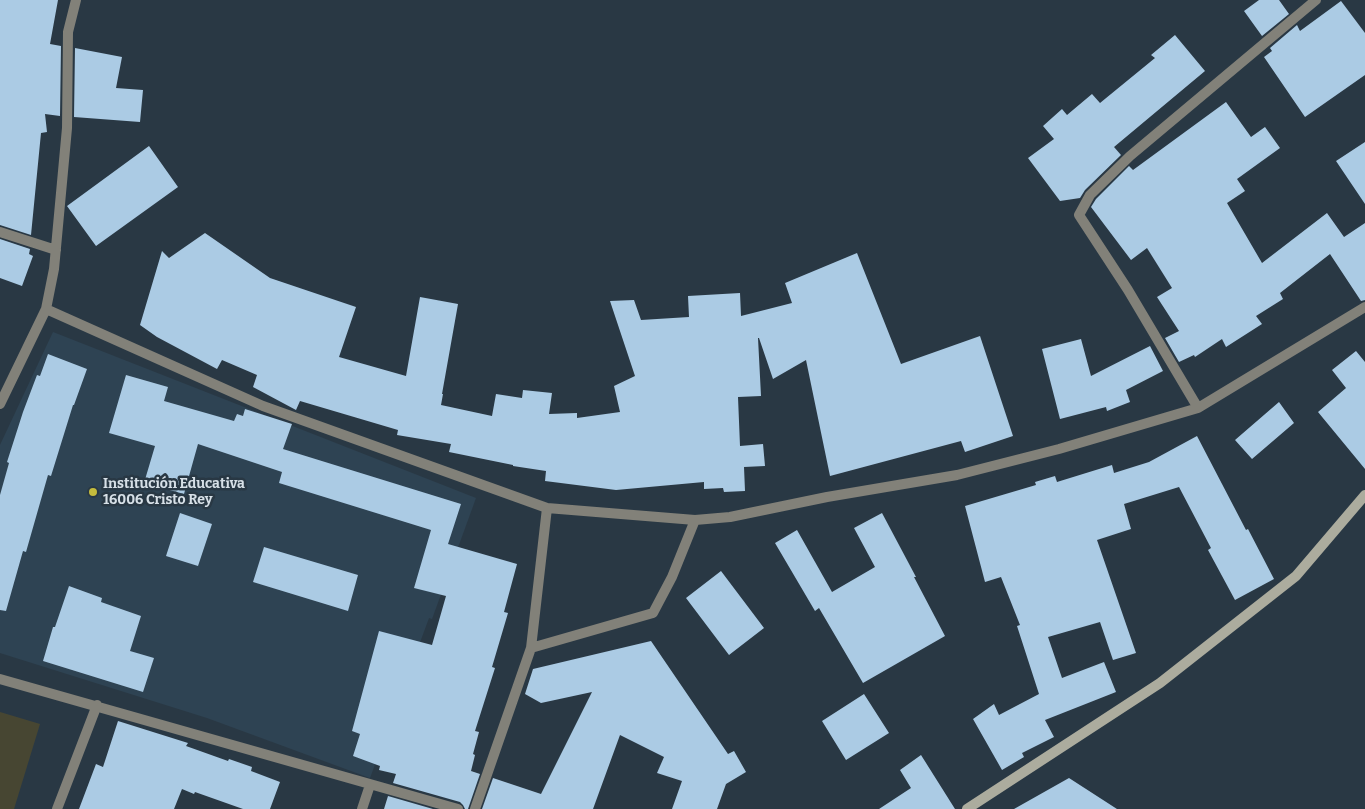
<!DOCTYPE html>
<html>
<head>
<meta charset="utf-8">
<style>
	body { margin:0 }
	canvas { display:block; background:#293844 }
</style>
</head>
<body>
<canvas width="1365" height="809"></canvas>
<script>
const ctx = document.querySelector('canvas').getContext('2d');
ctx.lineJoin = 'round';
function fillPath(path, color) {
  ctx.fillStyle = color;
  ctx.fill(path, 'evenodd');
}
function strokePath(path, color, width, dash) {
  ctx.strokeStyle = color;
  ctx.lineWidth = width;
  ctx.lineCap = dash ? 'butt' : 'round';
  ctx.setLineDash(dash || []);
  ctx.stroke(path);
}
function write(font, color, halo, rows, align = 'center') {
  ctx.font = font + ' Bitter,serif';
  ctx.lineWidth = 5;
  ctx.setLineDash([]);
  ctx.textBaseline = 'middle';
  ctx.strokeStyle = halo;
  ctx.fillStyle = color;
  for (const [text, x, y, turn = 0] of rows) {
    ctx.save();
    ctx.translate(x, y);
    ctx.rotate((+turn || 0) * Math.PI / 180);
    ctx.textAlign = isNaN(turn) ? turn : align;
    if (halo) ctx.strokeText(text, 0, 0);
    ctx.fillText(text, 0, 0);
    ctx.restore();
  }
}
const built = new Path2D(`
	M 53,332 L 476,498 L 432,619 L 429,618 L 370,778 L 207,718 L 0,653 L 0,445 Z`);
const green = new Path2D(`
	M 0,712 L 40,724 L 14,809 L 0,809 Z`);
const building = new Path2D(`
	M 0,0 L 58,0 L 50,44 L 61,46 L 60,116 L 45,114 L 47,132 L 41,133 L 31,235 L 0,225 Z
	M 1259,0 L 1279,0 L 1289,14 L 1262,36 L 1244,11 Z
	M 1341,1 L 1365,33 L 1365,75 L 1305,117 L 1264,57 L 1272,51 L 1270,48 L 1297,25 L 1300,31 Z
	M 1175,35 L 1205,71 L 1114,147 L 1121,155 L 1085,190 L 1080,198 L 1060,201 L 1028,158 L 1054,139 L 1043,126 L 1062,109 L 1067,115 L 1092,94 L 1100,103 L 1155,58 L 1151,55 Z
	M 75,48 L 122,57 L 116,88 L 143,90 L 140,122 L 74,117 Z
	M 1226,102 L 1251,137 L 1265,127 L 1280,148 L 1237,179 L 1245,191 L 1227,203 L 1262,263 L 1327,213 L 1344,237 L 1365,223 L 1365,300 L 1361,301 L 1330,254 L 1280,293 L 1283,299 L 1256,316 L 1262,324 L 1226,347 L 1222,339 L 1195,357 L 1194,355 L 1179,362 L 1165,338 L 1179,331 L 1157,297 L 1172,288 L 1147,248 L 1131,260 L 1091,207 L 1096,199 L 1129,166 L 1133,170 Z
	M 1365,142 L 1365,204 L 1336,161 Z
	M 149,146 L 178,187 L 96,246 L 67,206 Z
	M 205,233 L 270,278 L 356,307 L 339,357 L 406,376 L 420,297 L 458,304 L 442,394 L 443,394 L 441,405 L 492,416 L 496,394 L 522,398 L 523,390 L 552,393 L 549,414 L 577,413 L 577,418 L 620,412 L 614,386 L 635,376 L 610,301 L 634,300 L 641,320 L 689,317 L 688,296 L 740,293 L 741,316 L 792,303 L 785,283 L 857,253 L 901,364 L 980,336 L 1013,436 L 965,452 L 961,441 L 830,476 L 806,360 L 773,379 L 759,338 L 758,338 L 761,396 L 738,397 L 740,446 L 763,444 L 765,466 L 744,467 L 745,491 L 724,492 L 723,488 L 704,489 L 704,482 L 616,490 L 545,481 L 546,471 L 513,466 L 513,465 L 449,452 L 451,444 L 397,435 L 398,430 L 300,401 L 296,410 L 253,387 L 257,375 L 222,360 L 217,369 L 157,337 L 140,325 L 162,251 L 169,258 Z
	M 0,239 L 30,249 L 29,254 L 33,256 L 22,286 L 0,278 Z
	M 1081,339 L 1091,376 L 1150,346 L 1163,371 L 1126,390 L 1130,402 L 1107,411 L 1106,407 L 1060,419 L 1042,349 Z
	M 1356,351 L 1365,362 L 1365,469 L 1318,412 L 1346,388 L 1332,370 Z
	M 48,354 L 87,369 L 74,405 L 73,405 L 51,476 L 48,475 L 26,552 L 23,551 L 6,611 L 0,610 L 0,495 L 9,463 L 7,462 L 23,412 L 37,375 L 40,376 Z
	M 126,375 L 168,387 L 164,401 L 234,421 L 237,414 L 243,416 L 245,409 L 292,424 L 283,449 L 461,504 L 448,544 L 517,564 L 504,612 L 508,613 L 492,667 L 495,668 L 475,731 L 479,732 L 473,754 L 475,755 L 471,771 L 480,774 L 468,809 L 465,809 L 463,805 L 460,802 L 393,783 L 396,774 L 379,770 L 380,766 L 353,756 L 360,734 L 352,731 L 379,631 L 432,645 L 446,596 L 414,588 L 431,530 L 279,483 L 282,472 L 198,444 L 184,494 L 144,483 L 155,446 L 109,433 Z
	M 1279,402 L 1294,423 L 1252,459 L 1235,440 Z
	M 1197,436 L 1246,530 L 1248,529 L 1274,579 L 1235,600 L 1208,550 L 1211,548 L 1179,487 L 1124,504 L 1131,529 L 1097,540 L 1136,653 L 1113,660 L 1100,622 L 1048,637 L 1062,678 L 1104,662 L 1116,692 L 1045,720 L 1054,737 L 1022,753 L 1024,757 L 1002,770 L 973,719 L 994,704 L 999,715 L 1039,694 L 1017,626 L 1020,625 L 1001,577 L 985,582 L 965,506 L 1036,485 L 1035,482 L 1055,476 L 1057,482 L 1112,465 L 1114,473 L 1149,462 Z
	M 180,513 L 212,524 L 198,566 L 166,556 Z
	M 882,513 L 916,577 L 914,577 L 945,636 L 863,683 L 819,608 L 815,611 L 775,543 L 797,530 L 832,592 L 875,567 L 854,528 Z
	M 264,547 L 358,575 L 348,611 L 253,582 Z
	M 721,571 L 764,628 L 729,655 L 686,598 Z
	M 69,586 L 102,598 L 101,602 L 141,616 L 130,651 L 154,658 L 143,692 L 43,661 L 53,627 L 55,627 Z
	M 651,641 L 728,754 L 734,751 L 746,772 L 726,784 L 717,809 L 672,809 L 682,781 L 657,773 L 664,757 L 620,735 L 593,809 L 482,809 L 493,778 L 541,794 L 592,692 L 541,703 L 525,694 L 533,669 Z
	M 864,694 L 889,733 L 846,760 L 822,721 Z
	M 118,721 L 188,743 L 186,746 L 228,761 L 229,759 L 252,767 L 251,771 L 280,782 L 270,809 L 243,809 L 195,792 L 194,794 L 182,789 L 174,809 L 79,809 L 96,764 L 103,767 Z
	M 921,755 L 955,809 L 879,809 L 911,788 L 900,770 Z
	M 1069,778 L 1117,809 L 1014,809 Z
	M 388,796 L 433,809 L 384,809 Z`);
const street = new Path2D(`
	M 0,232 L 56,250
	M 46,309 L 263,406 L 547,508 L 695,520 L 730,517 L 827,497 L 957,475 L 1059,449 L 1198,408 L 1365,307
	M 0,404 L 46,309 L 54,269 L 67,128 L 68,32 L 76,0
	M 1198,408 L 1128,290 L 1079,215 L 1090,195 L 1130,156 L 1316,0
	M 531,648 L 653,613 L 672,577 L 695,520
	M 0,679 L 458,809
	M 57,809 L 97,705
	M 362,809 L 370,785
	M 475,809 L 531,648 L 547,508`);
const secondary = new Path2D(`
	M 967,809 L 1160,683 L 1296,576 L 1365,495`);
const markers = [
	[93,492,5,"#c5bc3d"]
];
const poiNames = [
	["Institución Educativa",103,484],
	["16006 Cristo Rey",103,500]
];
fillPath(built, '#2e4353');
fillPath(green, '#474632');
fillPath(building, '#abcbe4');
strokePath(street, '#828179', 10);
strokePath(secondary, '#acac9e', 10);
for (const [x, y, r, color] of markers) {
  const dot = new Path2D();
  dot.arc(x, y, r, 0, 2 * Math.PI);
  ctx.fillStyle = color;
  ctx.fill(dot);
  strokePath(dot, '#293844', 2);
}
write('bold 14px', '#d7e0e7', '#293844', poiNames, 'left');
</script>
</body>
</html>
